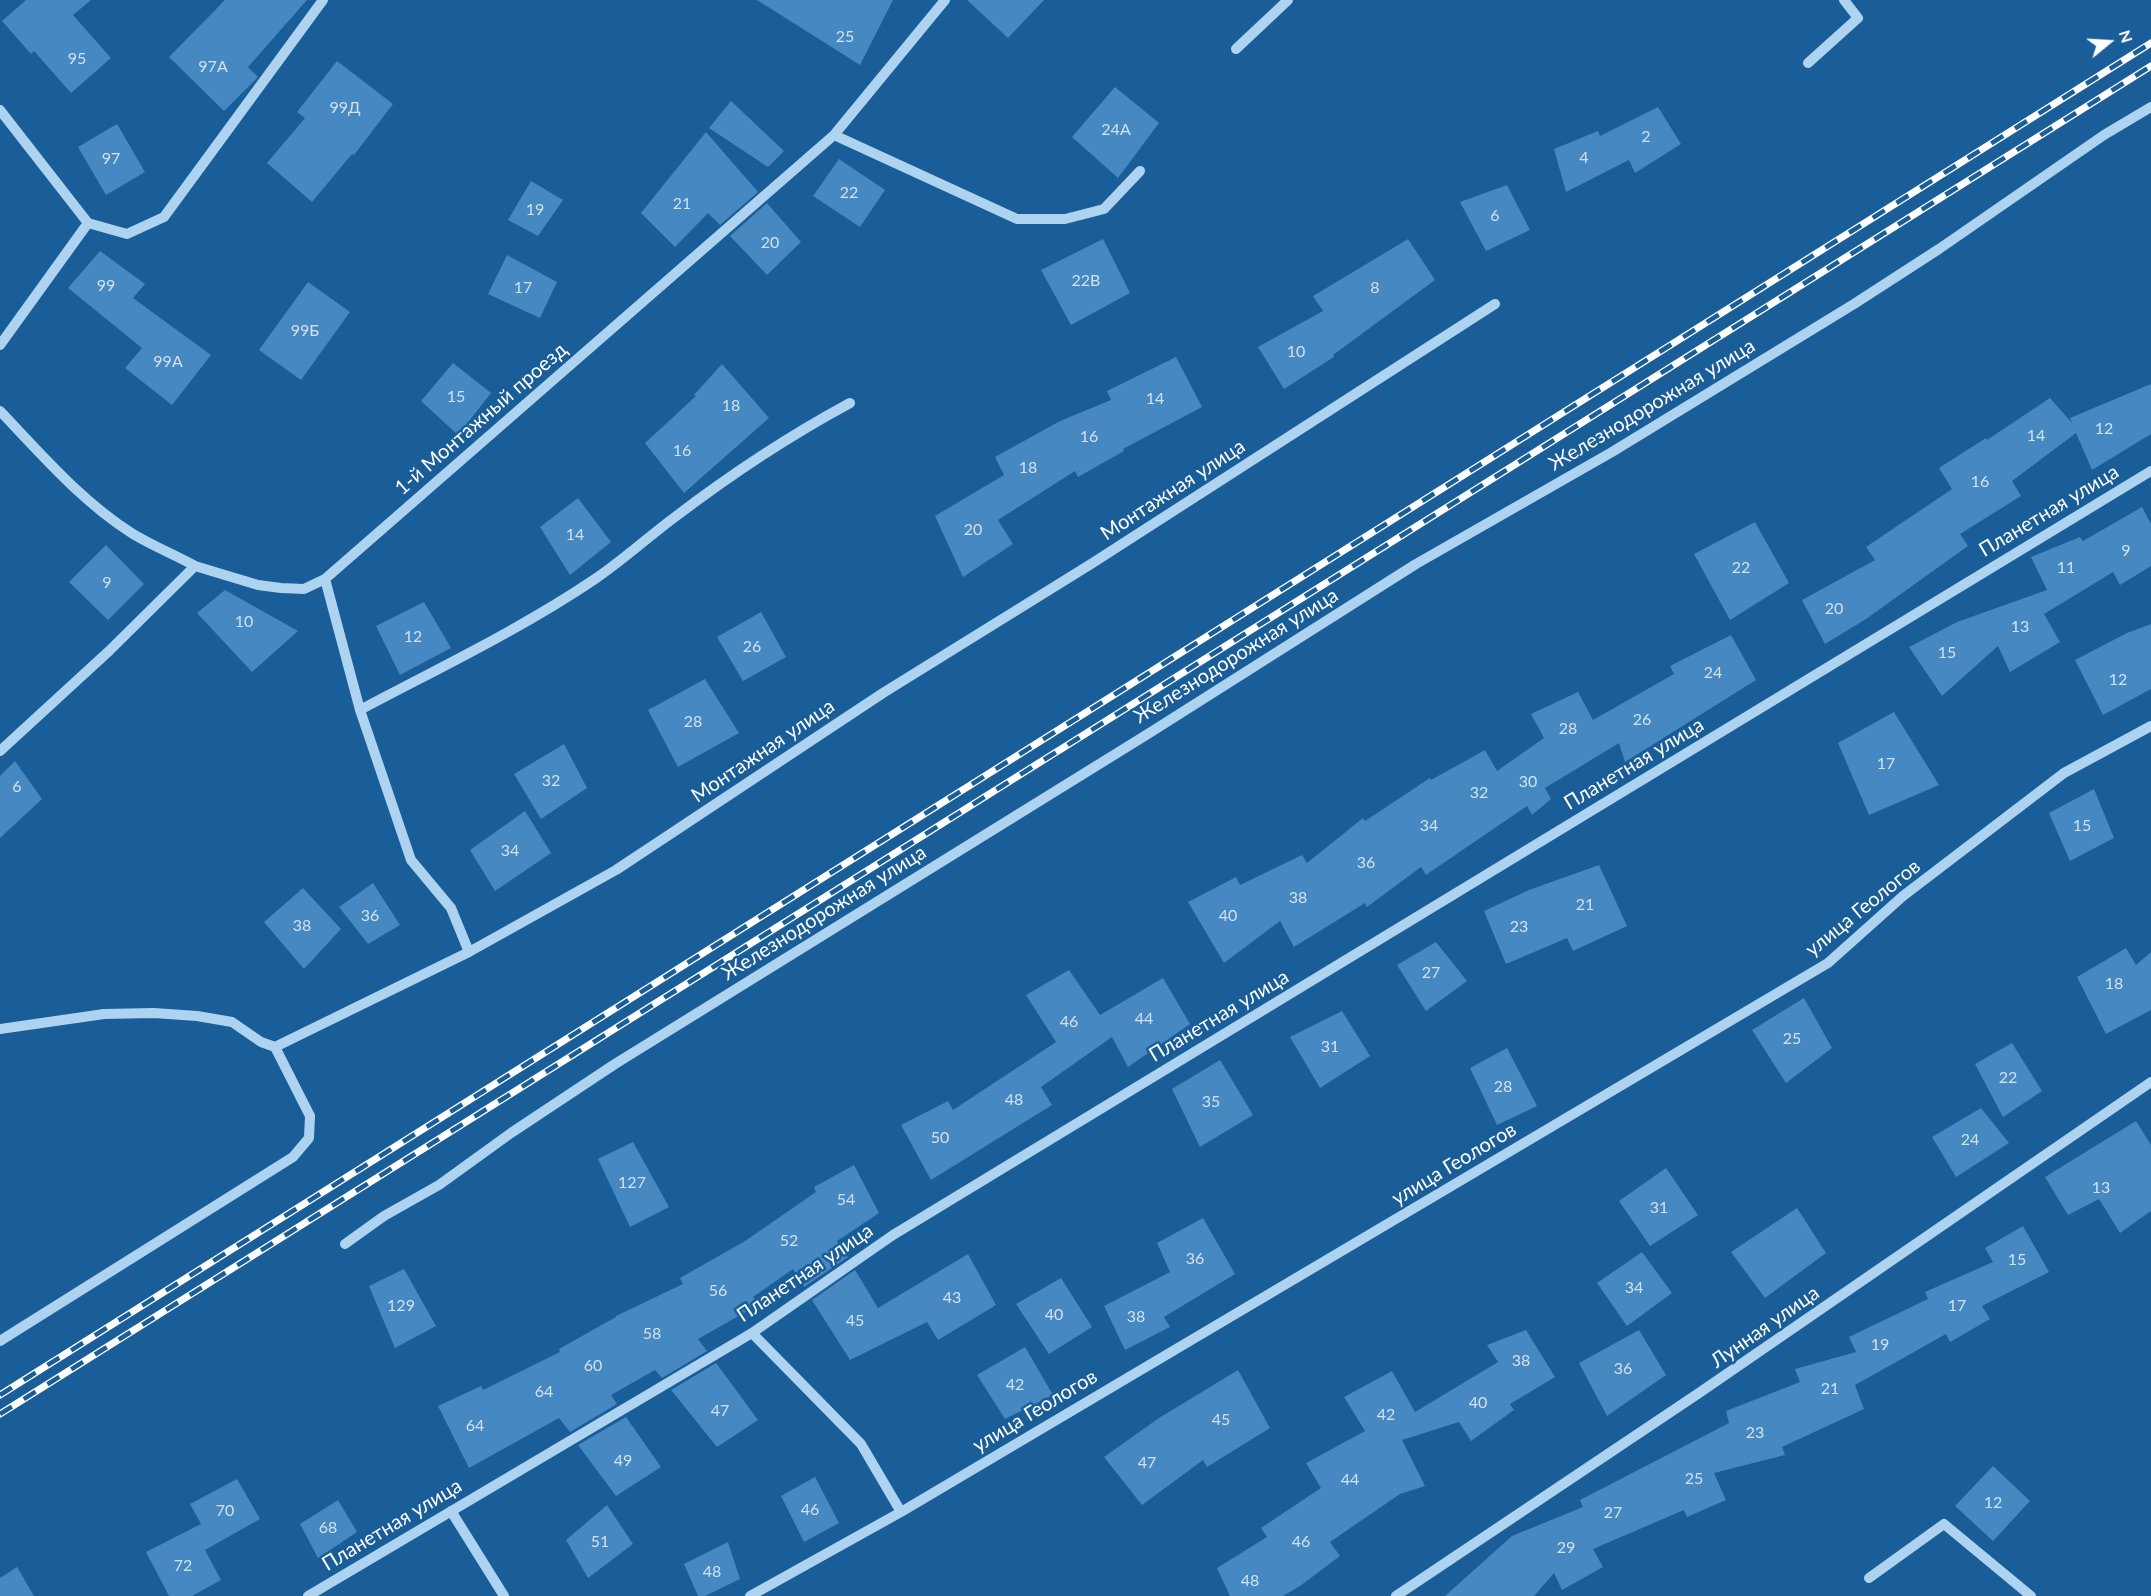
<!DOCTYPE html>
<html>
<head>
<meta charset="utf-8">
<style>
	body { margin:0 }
	#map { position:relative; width:2151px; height:1596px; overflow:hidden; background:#195d99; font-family:Lato,sans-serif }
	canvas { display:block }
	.north { position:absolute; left:2079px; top:12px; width:60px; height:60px; -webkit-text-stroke:4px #195d99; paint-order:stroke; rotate:72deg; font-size:16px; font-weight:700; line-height:24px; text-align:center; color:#fff }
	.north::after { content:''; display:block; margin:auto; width:21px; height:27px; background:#fff; clip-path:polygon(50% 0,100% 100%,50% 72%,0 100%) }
</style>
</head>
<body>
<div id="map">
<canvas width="2151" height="1596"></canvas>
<div class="north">N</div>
</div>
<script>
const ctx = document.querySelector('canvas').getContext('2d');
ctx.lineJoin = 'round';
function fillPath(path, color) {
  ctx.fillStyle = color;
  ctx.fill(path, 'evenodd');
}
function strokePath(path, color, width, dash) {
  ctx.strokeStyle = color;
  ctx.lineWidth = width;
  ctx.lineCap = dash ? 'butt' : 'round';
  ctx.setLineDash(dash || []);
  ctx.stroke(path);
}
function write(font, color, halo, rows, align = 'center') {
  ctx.font = font + ' Lato,sans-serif';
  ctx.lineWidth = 5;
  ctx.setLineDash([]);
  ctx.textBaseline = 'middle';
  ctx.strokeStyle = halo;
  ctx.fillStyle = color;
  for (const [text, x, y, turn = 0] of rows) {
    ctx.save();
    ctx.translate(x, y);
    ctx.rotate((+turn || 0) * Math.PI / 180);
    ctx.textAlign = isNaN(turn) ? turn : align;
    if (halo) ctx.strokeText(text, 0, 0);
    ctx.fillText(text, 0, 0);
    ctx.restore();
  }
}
const building = new Path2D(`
	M 26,0 L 91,0 L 73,15 L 111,58 L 71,93 L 34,51 L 31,54 L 2,21 Z
	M 225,0 L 307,0 L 248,67 L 258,77 L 224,111 L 169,57 Z
	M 757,0 L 893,0 L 860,65 Z
	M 967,0 L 1044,0 L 1008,38 Z
	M 337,61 L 393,104 L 354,155 L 352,154 L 312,202 L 267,163 L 305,118 L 297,112 Z
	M 1115,87 L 1159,123 L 1118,178 L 1072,137 Z
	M 731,101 L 784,151 L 768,167 L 709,128 Z
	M 1658,107 L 1681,144 L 1635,173 L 1629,160 L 1566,192 L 1554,149 L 1598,131 L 1600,136 Z
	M 117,124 L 145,172 L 106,195 L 78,147 Z
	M 706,132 L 758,192 L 720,225 L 708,213 L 675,247 L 641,213 Z
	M 839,159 L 885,190 L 860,227 L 813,196 Z
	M 531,181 L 563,200 L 538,236 L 508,220 Z
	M 1507,185 L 1530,230 L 1486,251 L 1460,202 Z
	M 767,203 L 801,242 L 767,275 L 730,236 Z
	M 1103,239 L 1130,293 L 1071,325 L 1041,270 Z
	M 1408,239 L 1435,280 L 1333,355 L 1334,357 L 1284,389 L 1258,347 L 1323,311 L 1313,296 Z
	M 100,251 L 145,284 L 133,298 L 211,355 L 172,405 L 125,368 L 142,348 L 68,288 Z
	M 507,255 L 557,282 L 540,318 L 488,294 Z
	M 308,282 L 350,312 L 301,380 L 259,350 Z
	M 1176,357 L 1202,407 L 1123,449 L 1124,451 L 1078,477 L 1075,471 L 998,520 L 1013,544 L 963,577 L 935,516 L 1004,475 L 995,457 L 1060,421 L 1111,400 L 1107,391 Z
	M 453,363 L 491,393 L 458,435 L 421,401 Z
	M 722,364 L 769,418 L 684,493 L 645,443 L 696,396 L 694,395 Z
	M 2151,384 L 2151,434 L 2092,470 L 2076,433 L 2012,481 L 2021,496 L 1960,534 L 1968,546 L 1866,619 L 1825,644 L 1802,600 L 1875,560 L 1866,547 L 1952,489 L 1939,468 L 1986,438 L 1987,440 L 2050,398 L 2072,423 L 2070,418 Z
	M 578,498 L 611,542 L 570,575 L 540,527 Z
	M 2142,507 L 2151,524 L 2151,566 L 2120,585 L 2113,572 L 2044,614 L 2060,642 L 2010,672 L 1998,646 L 1942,696 L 1909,647 L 1957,622 L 2047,590 L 2031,557 L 2080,537 L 2083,541 Z
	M 1755,522 L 1789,583 L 1730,620 L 1694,554 Z
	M 106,545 L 144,584 L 108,620 L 69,582 Z
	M 225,590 L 298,631 L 252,672 L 197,613 Z
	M 424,602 L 451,648 L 400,675 L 376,626 Z
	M 761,612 L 786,657 L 743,681 L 717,637 Z
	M 2151,624 L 2151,689 L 2103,715 L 2075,660 L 2127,633 Z
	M 1731,635 L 1756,680 L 1625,762 L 1619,743 L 1545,788 L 1551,799 L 1532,815 L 1527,806 L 1426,875 L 1421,867 L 1367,907 L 1365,903 L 1294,947 L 1280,921 L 1224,963 L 1188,902 L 1236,877 L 1240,885 L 1302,855 L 1307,863 L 1363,818 L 1365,821 L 1430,778 L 1431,780 L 1485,750 L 1497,771 L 1544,738 L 1531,714 L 1578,692 L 1593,720 L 1674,674 L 1670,666 Z
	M 705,679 L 739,733 L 678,767 L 648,710 Z
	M 1894,712 L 1939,785 L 1869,815 L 1838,743 Z
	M 564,744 L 587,788 L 541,819 L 514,774 Z
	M 15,761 L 42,799 L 0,838 L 0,776 Z
	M 2094,789 L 2114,838 L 2070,861 L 2049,813 Z
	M 525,811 L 551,853 L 495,891 L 470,850 Z
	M 1599,865 L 1627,926 L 1573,951 L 1567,938 L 1506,964 L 1484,911 L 1529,890 Z
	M 373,883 L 400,925 L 368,944 L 339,907 Z
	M 303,888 L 341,929 L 304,969 L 264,922 Z
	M 1436,942 L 1467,981 L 1426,1011 L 1397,965 Z
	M 2126,948 L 2136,965 L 2151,952 L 2151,1010 L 2106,1034 L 2077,977 Z
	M 1069,970 L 1100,1015 L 1163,978 L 1190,1024 L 1128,1067 L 1112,1037 L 1041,1087 L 1052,1105 L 931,1180 L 901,1125 L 948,1101 L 953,1110 L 1056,1042 L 1026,995 Z
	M 1804,998 L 1832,1048 L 1786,1083 L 1752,1030 Z
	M 1342,1011 L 1370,1056 L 1320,1088 L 1290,1037 Z
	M 2012,1043 L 2042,1091 L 2003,1117 L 1975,1064 Z
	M 1507,1048 L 1537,1106 L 1497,1125 L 1470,1068 Z
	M 1220,1060 L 1253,1115 L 1200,1147 L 1172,1089 Z
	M 1981,1108 L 2009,1143 L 1956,1177 L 1932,1137 Z
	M 2136,1121 L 2151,1145 L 2151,1211 L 2120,1233 L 2099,1199 L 2068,1215 L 2045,1177 Z
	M 633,1142 L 669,1207 L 630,1227 L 598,1159 Z
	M 854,1165 L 879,1213 L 837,1241 L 848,1257 L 804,1287 L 793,1269 L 753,1297 L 758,1305 L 698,1339 L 707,1351 L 662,1378 L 655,1370 L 611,1395 L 617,1404 L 570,1432 L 559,1418 L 469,1468 L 438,1406 L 481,1386 L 483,1390 L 560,1352 L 559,1349 L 616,1317 L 616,1316 L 683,1284 L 680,1278 L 745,1241 L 816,1192 L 814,1187 Z
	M 1666,1168 L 1698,1215 L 1650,1246 L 1619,1201 Z
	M 1797,1208 L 1826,1253 L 1765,1298 L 1731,1252 Z
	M 1203,1218 L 1235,1274 L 1164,1317 L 1170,1327 L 1125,1350 L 1104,1306 L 1170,1272 L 1157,1243 Z
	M 2023,1226 L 2049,1272 L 1982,1306 L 1990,1319 L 1950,1342 L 1946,1334 L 1855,1385 L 1864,1409 L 1782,1447 L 1785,1455 L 1714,1473 L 1726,1500 L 1687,1517 L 1684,1510 L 1593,1549 L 1603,1567 L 1562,1590 L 1554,1573 L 1534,1596 L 1445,1596 L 1512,1536 L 1583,1507 L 1580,1500 L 1729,1423 L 1726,1411 L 1800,1382 L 1795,1369 L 1856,1352 L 1849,1337 L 1928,1299 L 1925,1292 L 1993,1262 L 1985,1248 Z
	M 1642,1252 L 1672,1293 L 1627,1326 L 1597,1283 Z
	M 968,1254 L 996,1305 L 938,1340 L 927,1322 L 850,1360 L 812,1300 L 855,1270 L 878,1308 Z
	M 404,1269 L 436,1326 L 395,1348 L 369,1286 Z
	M 1061,1278 L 1092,1327 L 1049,1354 L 1016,1304 Z
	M 1526,1330 L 1555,1377 L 1510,1404 L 1514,1410 L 1471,1441 L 1459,1422 L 1402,1440 L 1425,1486 L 1400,1494 L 1330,1542 L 1340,1556 L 1300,1586 L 1283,1596 L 1230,1596 L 1217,1568 L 1267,1537 L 1261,1528 L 1321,1488 L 1306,1463 L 1365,1431 L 1344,1397 L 1392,1371 L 1415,1412 L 1498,1362 L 1487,1345 Z
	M 1639,1330 L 1666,1375 L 1607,1416 L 1579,1363 Z
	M 1025,1347 L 1053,1395 L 1005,1419 L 977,1375 Z
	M 716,1363 L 758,1420 L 717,1447 L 671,1390 Z
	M 1238,1370 L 1270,1428 L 1207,1467 L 1203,1460 L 1142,1505 L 1104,1457 L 1159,1418 Z
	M 626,1417 L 661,1467 L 616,1496 L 578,1445 Z
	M 1993,1466 L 2030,1501 L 1993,1541 L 1955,1506 Z
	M 815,1477 L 839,1523 L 804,1542 L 781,1496 Z
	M 237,1479 L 260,1519 L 205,1550 L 221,1580 L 192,1596 L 169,1596 L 146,1552 L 201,1524 L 190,1504 Z
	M 338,1500 L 357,1532 L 318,1558 L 300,1524 Z
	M 607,1505 L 633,1544 L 588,1578 L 566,1540 Z
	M 728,1542 L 740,1579 L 705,1596 L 698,1596 L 684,1564 Z
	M 17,1567 L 34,1596 L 0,1596 L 0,1578 Z`);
const minor = new Path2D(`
	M 1236,49 L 1288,0
	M 1808,63 L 1858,18 L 1844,0
	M 0,110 L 88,223 L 0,345
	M 834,135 L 1017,219 L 1065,219 L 1104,209 L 1140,171
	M 88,223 L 127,234 L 164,217 L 323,0
	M 0,411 C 41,454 82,502 133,534 C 153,546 175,555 195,566
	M 325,579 L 360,710 L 411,860 L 451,908 L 469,952
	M 360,710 C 439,668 521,629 595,579 C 623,560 648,537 675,517 C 730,475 789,436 850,403
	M 0,751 L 109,651 L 195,566 L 258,585 L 281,588 L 304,589 L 325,579 L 834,135 L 945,0
	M 0,1029 L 104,1014 L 154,1013 L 197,1016 L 232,1022 L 261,1042 L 275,1047 L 469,952 L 616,870 L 883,693 L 1091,564 L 1495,304
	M 345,1244 L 384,1216 L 439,1185 L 511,1133 L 615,1064 L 1151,732 L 1416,564 L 1612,452 L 1854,304 L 1939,249 L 2104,135 L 2151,107
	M 752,1333 L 861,1444 L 901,1512
	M 0,1341 L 293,1157 L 309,1138 L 310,1116 L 275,1047
	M 451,1511 L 504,1596
	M 1869,1578 L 1944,1524 L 2031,1596
	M 308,1596 L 752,1333 L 893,1235 L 2151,471
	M 750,1596 L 901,1512 L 1828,963 L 1903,896 L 2064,773 L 2151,726
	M 1396,1596 L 1699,1393 L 2151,1082`);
const rail = new Path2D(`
	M 0,1395 L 2151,43
	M 0,1414 L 2151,66`);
const numberNames = [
	["25",845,37],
	["95",77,59],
	["97А",213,67],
	["99Д",345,108],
	["24А",1116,130],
	["2",1646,137],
	["4",1584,158],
	["97",111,159],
	["22",849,193],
	["21",682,204],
	["19",535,210],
	["6",1495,216],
	["20",770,243],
	["22В",1086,281],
	["99",106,286],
	["17",523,288],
	["8",1375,288],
	["99Б",305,331],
	["10",1296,352],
	["99А",168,362],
	["15",456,397],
	["14",1155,399],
	["18",731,406],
	["12",2104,429],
	["14",2036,436],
	["16",1089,437],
	["16",682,451],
	["18",1028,468],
	["16",1980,482],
	["20",973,530],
	["14",575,535],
	["9",2126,551],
	["22",1741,568],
	["11",2066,568],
	["9",107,583],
	["20",1834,609],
	["10",244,622],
	["13",2020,627],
	["12",413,637],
	["26",752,647],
	["15",1947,653],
	["24",1713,673],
	["12",2118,680],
	["26",1642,720],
	["28",693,722],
	["28",1568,729],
	["17",1886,764],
	["32",551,781],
	["30",1528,782],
	["6",17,787],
	["32",1479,793],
	["34",1429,826],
	["15",2082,826],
	["34",510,851],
	["36",1366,863],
	["38",1298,898],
	["21",1585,905],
	["36",370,916],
	["40",1228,916],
	["38",302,926],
	["23",1519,927],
	["27",1431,973],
	["18",2114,984],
	["44",1144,1019],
	["46",1069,1022],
	["25",1792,1039],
	["31",1330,1047],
	["22",2008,1078],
	["28",1503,1087],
	["48",1014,1100],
	["35",1211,1102],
	["50",940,1138],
	["24",1970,1140],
	["127",632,1183],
	["13",2101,1188],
	["54",846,1200],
	["31",1659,1208],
	["52",789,1241],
	["36",1195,1259],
	["15",2017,1260],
	["34",1634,1288],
	["56",718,1291],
	["43",952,1298],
	["129",401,1306],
	["17",1957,1306],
	["40",1054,1315],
	["38",1136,1317],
	["45",855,1321],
	["58",652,1334],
	["19",1880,1345],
	["38",1521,1361],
	["60",593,1366],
	["36",1623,1369],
	["42",1015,1385],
	["21",1830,1389],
	["64",544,1392],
	["40",1478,1403],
	["47",720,1411],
	["42",1386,1415],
	["45",1221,1420],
	["64",475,1426],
	["23",1755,1433],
	["49",623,1461],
	["47",1147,1463],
	["25",1694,1479],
	["44",1350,1480],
	["12",1993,1503],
	["46",810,1510],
	["70",225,1511],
	["27",1613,1513],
	["68",328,1528],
	["51",600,1542],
	["46",1301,1542],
	["29",1566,1548],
	["72",183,1566],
	["48",712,1572],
	["48",1250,1581]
];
const streetNames = [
	["Железнодорожная улица",1652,405,-31],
	["1-й Монтажный проезд",481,419,-41],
	["Монтажная улица",1173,490,-33],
	["Планетная улица",2049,511,-31],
	["Железнодорожная улица",1236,656,-32],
	["Монтажная улица",763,751,-34],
	["Планетная улица",1634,764,-31],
	["улица Геологов",1863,908,-39],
	["Железнодорожная улица",824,913,-32],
	["Планетная улица",1219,1016,-31],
	["улица Геологов",1454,1164,-31],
	["Планетная улица",805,1273,-34],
	["Лунная улица",1765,1327,-35],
	["улица Геологов",1035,1411,-31],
	["Планетная улица",392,1525,-31]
];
fillPath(building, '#4688c1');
strokePath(minor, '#aed3f1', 10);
strokePath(rail, '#fff', 7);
strokePath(rail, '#195d99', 4.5, [14]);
write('16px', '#d1e1f0', null, numberNames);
write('20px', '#fff', '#195d99', streetNames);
</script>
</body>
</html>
